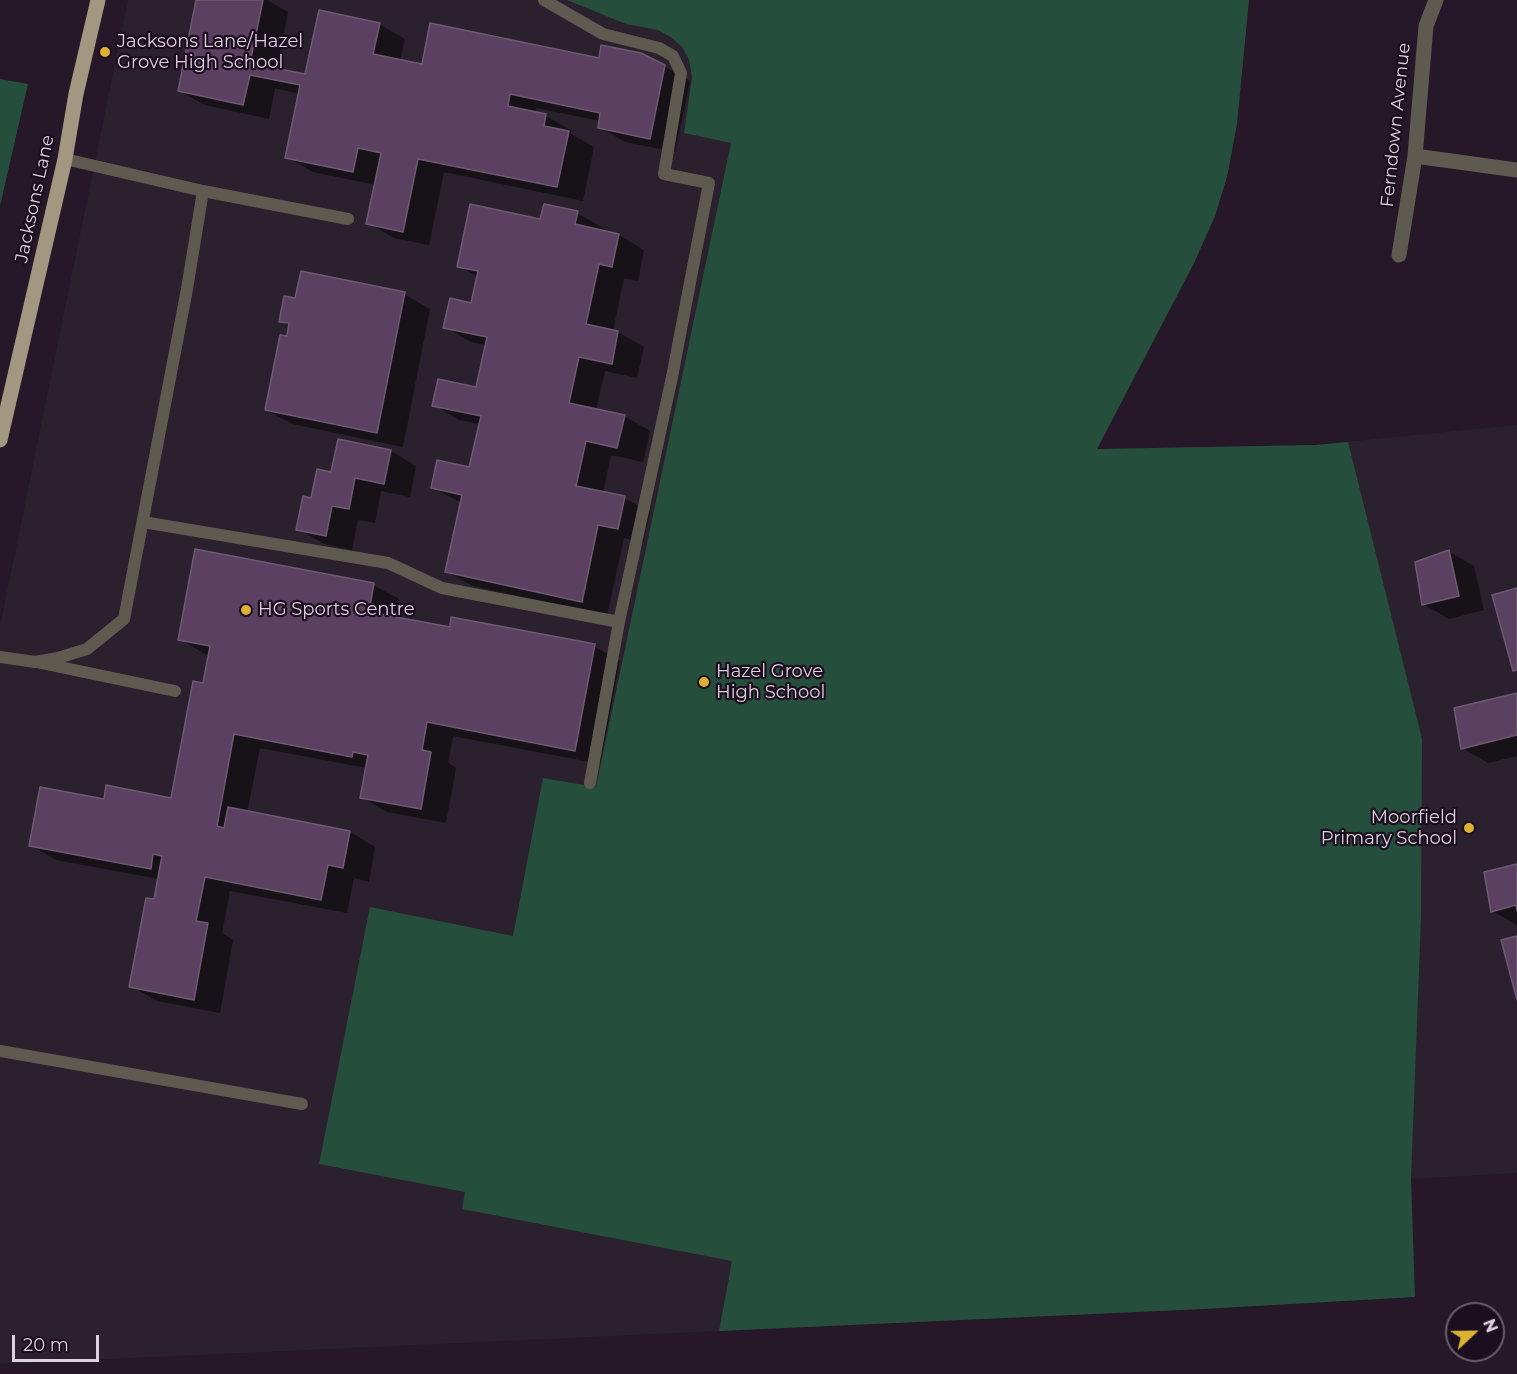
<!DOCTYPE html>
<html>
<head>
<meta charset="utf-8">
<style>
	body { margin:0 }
	#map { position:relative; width:1517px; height:1374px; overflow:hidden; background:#261729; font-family:Montserrat,sans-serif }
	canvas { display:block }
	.north { position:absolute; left:1445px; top:1302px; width:60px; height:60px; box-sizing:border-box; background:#1c0e1f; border:2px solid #695c6b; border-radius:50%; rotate:68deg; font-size:16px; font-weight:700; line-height:24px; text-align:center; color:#dcd1de }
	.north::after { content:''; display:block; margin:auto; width:21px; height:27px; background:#ddb133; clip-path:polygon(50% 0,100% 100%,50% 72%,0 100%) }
	.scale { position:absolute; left:12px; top:1335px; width:87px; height:27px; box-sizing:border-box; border:3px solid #dcd1de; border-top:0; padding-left:8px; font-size:18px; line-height:21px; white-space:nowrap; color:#dcd1de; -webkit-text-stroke:4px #1c0e1f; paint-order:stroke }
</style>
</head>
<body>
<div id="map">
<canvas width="1517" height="1374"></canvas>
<div class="north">N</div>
<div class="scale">20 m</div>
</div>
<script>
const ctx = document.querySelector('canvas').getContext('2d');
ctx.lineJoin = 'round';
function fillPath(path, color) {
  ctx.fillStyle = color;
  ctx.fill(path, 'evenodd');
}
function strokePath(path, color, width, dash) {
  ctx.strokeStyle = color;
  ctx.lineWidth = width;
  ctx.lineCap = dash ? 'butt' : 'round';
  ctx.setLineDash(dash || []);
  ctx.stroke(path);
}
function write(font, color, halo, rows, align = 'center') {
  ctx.font = font + ' Montserrat,sans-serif';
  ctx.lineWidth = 4.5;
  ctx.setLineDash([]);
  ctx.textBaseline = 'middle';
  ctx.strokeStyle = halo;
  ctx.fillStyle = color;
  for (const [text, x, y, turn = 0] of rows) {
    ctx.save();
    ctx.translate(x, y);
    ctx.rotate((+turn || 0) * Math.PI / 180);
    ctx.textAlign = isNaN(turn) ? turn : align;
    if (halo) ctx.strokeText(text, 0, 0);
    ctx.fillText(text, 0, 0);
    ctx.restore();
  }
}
const education = new Path2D(`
	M 128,0 L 1249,0 L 1237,124 L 1227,177 L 1215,216 L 1194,263 L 1097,449 L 1315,445 L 1517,425 L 1517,1173 L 1411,1179 L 1415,1297 L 1203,1309 L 0,1364 L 0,626 Z`);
const green = new Path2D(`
	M 567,0 L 1249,0 L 1237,124 L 1227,177 L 1215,216 L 1194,263 L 1097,449 L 1315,445 L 1348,442 L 1422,739 L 1421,918 L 1411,1178 L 1415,1297 L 1203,1309 L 719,1331 L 732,1261 L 462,1209 L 465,1192 L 319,1164 L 370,907 L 513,936 L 543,778 L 596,787 L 731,143 L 684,133 L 692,77 L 689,60 L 683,48 L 672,38 L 658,30 L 626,24 Z
	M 0,79 L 28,84 L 0,206 Z`);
const shadow = new Path2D(`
	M 198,0 L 267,0 L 288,12 L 277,70 L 306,76 L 379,24 L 405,39 L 400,61 L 423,66 L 600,59 L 664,66 L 690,81 L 675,152 L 625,142 L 599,127 L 600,121 L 536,108 L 535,113 L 546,116 L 571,130 L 571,134 L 594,147 L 583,201 L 444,172 L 429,245 L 394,238 L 368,223 L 376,185 L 313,172 L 287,157 L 300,94 L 275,88 L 269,119 L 205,105 L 179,91 Z
	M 577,213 L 603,228 L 602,231 L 619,235 L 644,250 L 638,281 L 624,278 L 613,331 L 618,332 L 644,347 L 637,378 L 605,371 L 596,410 L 624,416 L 650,431 L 643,462 L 611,455 L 603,493 L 624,498 L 650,512 L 643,543 L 624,538 L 607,616 L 473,586 L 447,572 L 462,503 L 433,488 L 471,469 L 480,424 L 459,420 L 434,405 L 477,389 L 486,345 L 471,342 L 445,327 L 473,305 L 478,277 L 459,266 L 541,220 Z
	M 404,294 L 430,309 L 403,447 L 292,424 L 266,410 L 290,326 L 281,321 L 296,300 Z
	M 391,451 L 416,466 L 410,497 L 381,491 L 375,523 L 358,520 L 352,550 L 324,544 L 298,529 L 312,500 L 332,474 Z
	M 1448,551 L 1474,566 L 1484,610 L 1449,619 L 1423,604 Z
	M 373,585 L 399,599 L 396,619 L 451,629 L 594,646 L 620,661 L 600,764 L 453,736 L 448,763 L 456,768 L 446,823 L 387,812 L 361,797 L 367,768 L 260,748 L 247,813 L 350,832 L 375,847 L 369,882 L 354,878 L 347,913 L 230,891 L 222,933 L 233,940 L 220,1013 L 157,1001 L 131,986 L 155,901 L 159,879 L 56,860 L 30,845 L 105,801 L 172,799 L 205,685 L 210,655 L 205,654 L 180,639 Z
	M 1517,694 L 1517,756 L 1488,763 L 1462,748 Z
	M 1517,865 L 1517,925 L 1492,911 Z`);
const building = new Path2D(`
	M 196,0 L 263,0 L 250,63 L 305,74 L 319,10 L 380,23 L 373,54 L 422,64 L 430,23 L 599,58 L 601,45 L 641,53 L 665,65 L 650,139 L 598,128 L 600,113 L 510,94 L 508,106 L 546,114 L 544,126 L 569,131 L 557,187 L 418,159 L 403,232 L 366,224 L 381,153 L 358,148 L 353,172 L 285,158 L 300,85 L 250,75 L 243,105 L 178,91 Z
	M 470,204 L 540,219 L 544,204 L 578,211 L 575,224 L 619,234 L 612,267 L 599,264 L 586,324 L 618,331 L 612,364 L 579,357 L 569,403 L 625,415 L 617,448 L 586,441 L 576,486 L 625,496 L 618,529 L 598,525 L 582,602 L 445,572 L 462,495 L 431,488 L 437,460 L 469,467 L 481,416 L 432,406 L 438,379 L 476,387 L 487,337 L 443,328 L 450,298 L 471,303 L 478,271 L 457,267 Z
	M 301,271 L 405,292 L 377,433 L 265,410 L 280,335 L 287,336 L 289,323 L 279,322 L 284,296 L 295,298 Z
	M 338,439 L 391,450 L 384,484 L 355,478 L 349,509 L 332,506 L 326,536 L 296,530 L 303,496 L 311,498 L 317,469 L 331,472 Z
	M 195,549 L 374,583 L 369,612 L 450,627 L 451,617 L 595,644 L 575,751 L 427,722 L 422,750 L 431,752 L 421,809 L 360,798 L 368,755 L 353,752 L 352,757 L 234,734 L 217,826 L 224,828 L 228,807 L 350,831 L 343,868 L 328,865 L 321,900 L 205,877 L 196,921 L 208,923 L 194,1000 L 129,987 L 146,898 L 154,899 L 162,856 L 153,854 L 151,869 L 29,846 L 40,787 L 104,799 L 106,785 L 171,798 L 193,681 L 203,683 L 210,646 L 178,640 Z
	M 1449,550 L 1459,596 L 1422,605 L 1415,562 Z
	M 1517,588 L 1517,670 L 1513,671 L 1492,595 Z
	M 1517,693 L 1517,735 L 1461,749 L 1454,708 Z
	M 1517,864 L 1517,911 L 1516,905 L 1491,912 L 1484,872 Z
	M 1517,936 L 1517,1000 L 1501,940 Z`);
const lane = new Path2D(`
	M 544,0 L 603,34 L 659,48 L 673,56 L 681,73 L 664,174 L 709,183 L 672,377 L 619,622 L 590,783
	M 203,191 L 348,219
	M 143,522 L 388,563 L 442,588 L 619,622
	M 0,657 L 35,662 L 58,658 L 87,649 L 124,619 L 187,289 L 203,191 L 65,159
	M 41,663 L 175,691
	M 0,1051 L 302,1104`);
const street = new Path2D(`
	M 1415,156 L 1517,170
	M 1399,255 L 1415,156 L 1426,26 L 1436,0`);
const primary = new Path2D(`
	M 0,440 L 65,159 L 76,94 L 98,0`);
const markers = [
	[105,52,6,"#ddb133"],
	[246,610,6,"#ddb133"],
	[704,682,6,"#ddb133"],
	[1469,828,6,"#ddb133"]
];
const poiNames = [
	["Jacksons Lane/Hazel",117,42],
	["Grove High School",117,63],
	["HG Sports Centre",258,610],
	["Hazel Grove",716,672],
	["High School",716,693],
	["Moorfield",1457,818,"right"],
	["Primary School",1457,839,"right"]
];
const streetNames = [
	["Ferndown Avenue",1396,125,-84],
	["Jacksons Lane",35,199,-78]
];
fillPath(education, '#2b202d');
fillPath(green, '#254f3c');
fillPath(shadow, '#0007');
fillPath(building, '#5c4062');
strokePath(building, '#6c5a70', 1.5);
strokePath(lane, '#5f5a4f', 12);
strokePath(street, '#5f5a4f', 15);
strokePath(primary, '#a29881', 15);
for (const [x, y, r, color] of markers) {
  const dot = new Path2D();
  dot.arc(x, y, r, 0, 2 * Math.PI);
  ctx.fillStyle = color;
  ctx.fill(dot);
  strokePath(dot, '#1c0e1f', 2);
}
write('18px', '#dcd1de', '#1c0e1f', poiNames, 'left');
write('18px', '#dcd1de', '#1c0e1f', streetNames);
</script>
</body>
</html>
